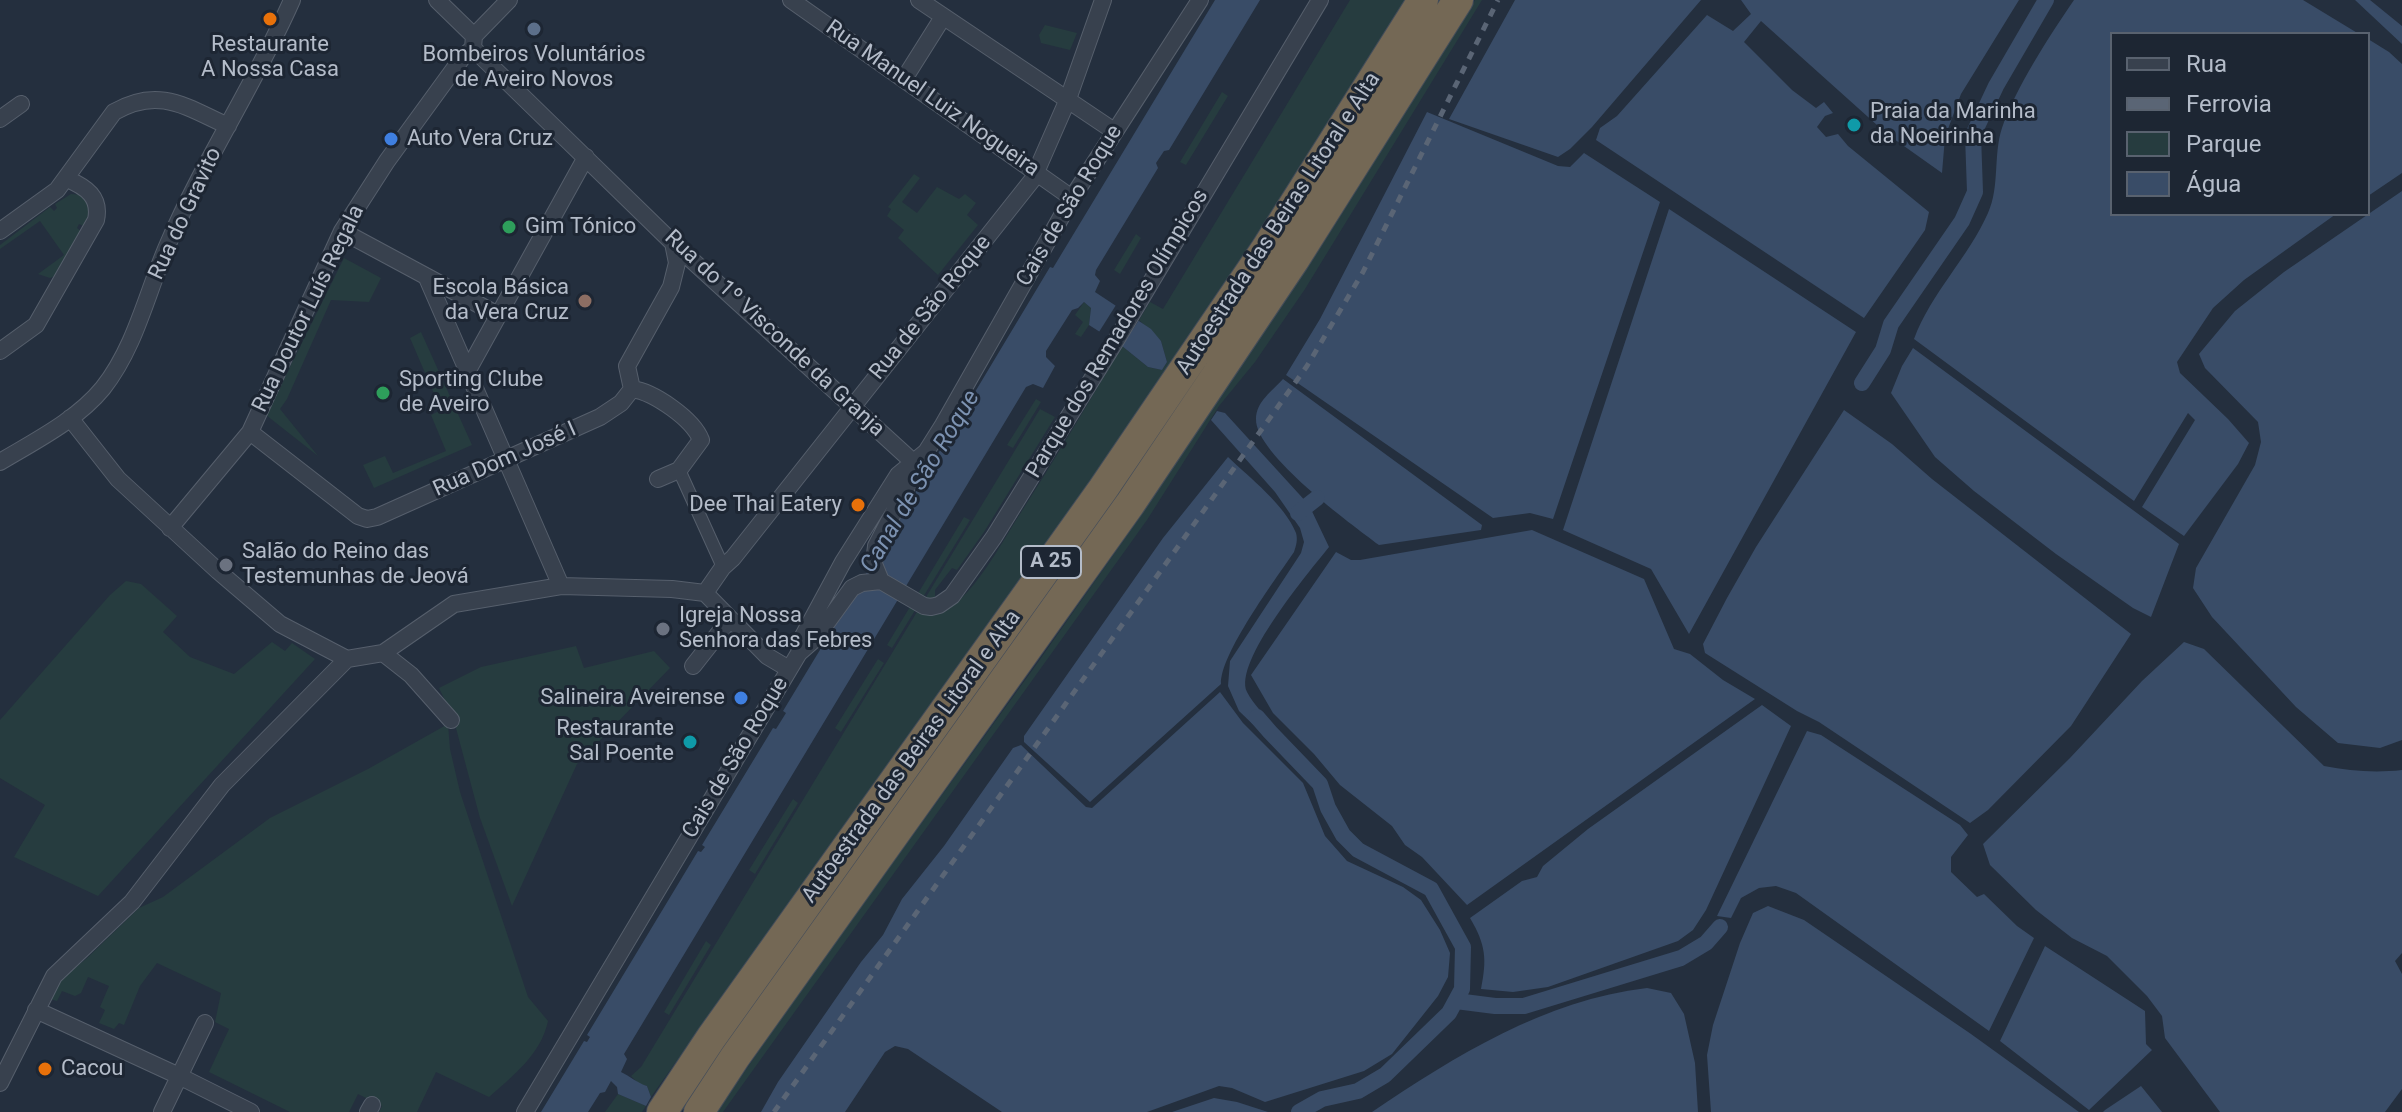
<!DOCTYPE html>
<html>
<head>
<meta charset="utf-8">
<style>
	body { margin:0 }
	#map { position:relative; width:2402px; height:1112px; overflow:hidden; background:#242f3e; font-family:Roboto,sans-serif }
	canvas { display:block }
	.legend { position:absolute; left:2110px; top:32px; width:260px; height:184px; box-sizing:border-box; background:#1d2633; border:2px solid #59626f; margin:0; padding:10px 14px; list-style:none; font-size:24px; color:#b4bcc9 }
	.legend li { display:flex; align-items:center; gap:16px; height:40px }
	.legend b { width:40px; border:2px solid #59626f }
</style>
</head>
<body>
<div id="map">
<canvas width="2402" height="1112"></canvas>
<ul class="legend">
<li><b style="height:10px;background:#38414e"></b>Rua</li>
<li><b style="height:10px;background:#5a6575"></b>Ferrovia</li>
<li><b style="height:22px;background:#263c3f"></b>Parque</li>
<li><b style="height:22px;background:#394c67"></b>Água</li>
</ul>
</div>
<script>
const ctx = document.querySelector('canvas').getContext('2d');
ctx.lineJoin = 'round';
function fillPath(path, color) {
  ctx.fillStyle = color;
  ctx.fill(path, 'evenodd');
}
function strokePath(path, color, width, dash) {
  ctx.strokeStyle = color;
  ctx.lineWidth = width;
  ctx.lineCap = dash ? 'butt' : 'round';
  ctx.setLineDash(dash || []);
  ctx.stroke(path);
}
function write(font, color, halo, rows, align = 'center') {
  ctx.font = font + ' Roboto,sans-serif';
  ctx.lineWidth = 6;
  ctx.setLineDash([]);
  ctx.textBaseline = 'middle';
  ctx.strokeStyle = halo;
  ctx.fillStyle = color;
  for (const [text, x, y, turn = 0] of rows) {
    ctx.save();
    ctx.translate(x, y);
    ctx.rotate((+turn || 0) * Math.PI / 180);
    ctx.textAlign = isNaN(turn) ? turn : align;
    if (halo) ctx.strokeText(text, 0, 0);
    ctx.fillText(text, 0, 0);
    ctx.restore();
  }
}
const green = new Path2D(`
	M 1350,0 L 1405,0 C 1174,380 909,736 651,1097 L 647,1086 L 639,1084 L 631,1076 L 641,1067 L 1040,409 L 1055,417 L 984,532 L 957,570 L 952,568 L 935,590 L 935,607 L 940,613 C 973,599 1001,543 1020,514 C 1055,459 1089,402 1122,346 L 1148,367 L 1162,370 L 1167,362 L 1161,341 L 1139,320 L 1150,302 L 1163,309 Z
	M 1475,0 L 1482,0 L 1305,289 L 1255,362 L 1219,406 L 1147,520 L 738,1091 L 723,1112 L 717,1112 L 790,1005 L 1036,665 L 1147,507 L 1334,226 Z
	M 1045,25 L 1077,33 L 1070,50 L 1041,43 L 1039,35 Z
	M 1222,92 L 1228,96 L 1186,165 L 1180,162 Z
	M 914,174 L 920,178 L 902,202 L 917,213 L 937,187 L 959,199 L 965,194 L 976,203 L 967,215 L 978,225 L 938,275 L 898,238 L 904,230 L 887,216 L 891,209 L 888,207 Z
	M 71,194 C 91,194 92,212 84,226 L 79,224 L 77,228 L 81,231 L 55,276 L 50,278 L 38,274 L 64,255 L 40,221 L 0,249 L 0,245 L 50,207 L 54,211 L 57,208 L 55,204 Z
	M 1136,234 L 1141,238 L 1120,274 L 1114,270 Z
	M 344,258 L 381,278 L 369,302 L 331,300 L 287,399 L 280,409 L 318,456 L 266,415 Z
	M 1084,302 L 1091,308 L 1089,325 L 1081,337 L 1075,334 L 1083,322 L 1075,315 Z
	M 421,332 L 472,445 L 374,488 L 363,465 L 385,456 L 393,473 L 446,451 L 431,415 L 441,410 L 410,338 Z
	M 1036,399 L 1041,402 L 1013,448 L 1007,445 Z
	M 964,517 L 970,520 L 892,648 L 887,645 Z
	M 126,581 L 141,584 L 177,616 L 163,632 L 190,657 L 234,674 L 272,642 L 285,651 L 292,643 L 315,659 L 98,896 L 14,857 L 45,805 L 0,778 L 0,720 L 110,595 Z
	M 576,646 L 584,668 L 654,651 L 670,668 L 577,764 L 512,906 L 480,818 L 453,717 L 439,688 L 481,667 Z
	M 878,659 L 884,663 L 841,732 L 835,728 Z
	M 448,724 L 450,749 L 460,792 L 528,997 L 548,1021 C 541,1054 514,1075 489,1097 L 436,1072 L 417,1112 L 379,1112 L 382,1106 L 358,1094 L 349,1112 L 290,1112 L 209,1072 L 229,1029 L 215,1022 L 221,993 L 157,963 L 140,986 L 124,1025 L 119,1023 L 114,1029 L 99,1023 L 105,1010 L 100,1007 L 109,986 L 88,977 L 81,993 L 75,996 L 62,991 L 57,1001 L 50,999 L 57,985 L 66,975 L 86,959 L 139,908 L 163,897 L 270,818 L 368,769 Z
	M 793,799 L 798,803 L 755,874 L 749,870 Z
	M 706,941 L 711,945 L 669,1015 L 664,1012 Z
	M 618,1094 L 646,1106 L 642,1112 L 605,1112 Z`);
const water = new Path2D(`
	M 1215,0 L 1260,0 L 1169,150 L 1164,151 L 1156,163 L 1158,168 L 1096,270 L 1095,275 L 1100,281 L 1095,292 L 1151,329 L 1161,341 L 1167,362 L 1162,370 L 1148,367 L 1122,346 L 1089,325 L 1091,308 L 1084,302 L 1078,308 L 1072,310 L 1046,351 L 1046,357 L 1055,366 L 1043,388 L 1033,384 L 1026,387 L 624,1054 L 627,1059 L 621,1072 C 630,1076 637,1083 647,1086 L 651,1097 L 646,1106 L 618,1094 L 617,1087 L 611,1081 L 605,1092 L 600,1093 L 588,1112 L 541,1112 L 584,1041 L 587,1042 L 590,1037 L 587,1035 L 698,851 L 701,852 L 705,847 L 702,845 L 773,728 L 776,729 L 786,713 L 783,711 L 924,478 L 926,479 L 930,474 L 927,472 L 1050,267 L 1053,268 Z
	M 1515,0 L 1701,0 L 1592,127 L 1570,149 L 1558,157 L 1449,119 Z
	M 1741,0 L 2019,0 L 1961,94 L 1945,137 L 1942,173 L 1887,134 L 1761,21 L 1744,42 L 1792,90 L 1816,108 L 1824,102 L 1833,113 L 1825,116 L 1817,127 L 1826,137 L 1838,134 L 1848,146 L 1929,212 L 1925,230 L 1864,318 L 1596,140 L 1600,128 L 1617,116 L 1707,15 L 1733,31 L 1751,14 Z
	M 2074,0 L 2303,0 L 2359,34 L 2112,34 L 2112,214 L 2336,214 L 2244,280 L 2213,308 L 2177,362 L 2180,373 L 2228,419 L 2249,443 L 2238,464 L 2184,536 L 2142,507 L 2195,420 L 2188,413 L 2134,501 L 1914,339 C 1931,293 1968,258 1988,213 C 2000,187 1993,155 2002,128 C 2015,89 2050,35 2074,0 Z
	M 2355,0 L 2370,0 L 2402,26 L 2402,44 Z
	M 2368,39 L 2389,52 L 2402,64 L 2402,173 L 2368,196 Z
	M 1427,112 L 1558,166 L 1570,167 L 1584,153 L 1660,202 L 1553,519 L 1530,513 L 1493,518 L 1286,375 L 1320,319 Z
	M 2402,191 L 2402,740 L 2380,748 L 2338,743 L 2296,707 L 2212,617 L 2193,588 L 2196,568 L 2255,465 L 2261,442 L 2258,422 L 2205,368 L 2199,354 L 2235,311 L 2284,272 Z
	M 1669,209 L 1856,332 L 1689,634 L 1651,569 L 1563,530 Z
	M 1913,348 L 2179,544 L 2151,617 L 2133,608 L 2056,554 L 1974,491 L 1935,457 L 1891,393 L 1902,366 Z
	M 1283,379 L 1482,525 L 1481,530 L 1379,545 C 1351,524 1255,454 1256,419 C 1256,402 1272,391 1283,379 Z
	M 1844,410 L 1892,444 L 1932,479 L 2131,634 L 2071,726 L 1988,810 L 1970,823 L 1819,722 L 1797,711 L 1705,653 L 1703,644 L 1727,598 L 1756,547 Z
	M 1217,411 L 1225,413 L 1309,505 L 1329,547 C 1309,572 1233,662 1247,692 C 1253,704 1266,716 1274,727 L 1266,737 L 1239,711 L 1228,686 L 1230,661 L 1301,553 L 1304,542 L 1300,528 L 1275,492 L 1211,420 Z
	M 1228,457 C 1250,478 1285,505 1296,533 C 1298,540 1296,546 1294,552 C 1275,580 1220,654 1221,684 L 1090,802 L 1024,742 L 1024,736 L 1163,538 Z
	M 1532,530 L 1644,579 L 1674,649 L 1690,654 L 1723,680 L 1755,699 L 1467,905 L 1422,857 L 1405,845 L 1392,826 L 1340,785 L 1314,754 L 1273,713 L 1251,675 L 1336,552 L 1351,560 L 1360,560 Z
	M 2184,642 L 2204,649 L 2324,766 C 2350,771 2375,773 2402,770 L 2402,953 L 2395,961 L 2402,974 L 2402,1089 L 2385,1112 L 2220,1112 L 2165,1038 L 2162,1016 L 2147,996 L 2107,956 L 2072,938 L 2036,910 L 1990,865 L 1983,844 L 2070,758 L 2142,681 Z
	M 1220,692 L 1243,723 L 1303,783 L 1325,836 L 1347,861 L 1403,887 L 1421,900 L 1440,930 L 1450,953 L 1448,977 L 1438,996 L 1392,1054 L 1364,1071 L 1265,1102 L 1232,1088 L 1219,1086 L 1147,1112 L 1002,1112 L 908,1049 L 895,1046 L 885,1052 L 845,1112 L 761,1112 L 778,1082 L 861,962 L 883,935 L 902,899 L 944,846 L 1013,748 L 1021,745 L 1086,807 L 1092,808 Z
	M 1762,705 L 1791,726 L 1706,910 L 1693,930 L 1678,941 L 1548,987 L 1513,992 L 1481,989 C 1487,959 1486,945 1470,918 L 1522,881 L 1537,877 L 1543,866 L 1588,829 Z
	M 1807,731 L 1821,735 L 1960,825 L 1968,835 L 1951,857 L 1951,872 L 1977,897 L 1984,894 L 2017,926 L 2034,938 L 1989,1031 L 1796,893 L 1776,886 L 1759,888 L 1741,898 L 1731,918 L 1717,916 Z
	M 1768,906 L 1804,920 L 1971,1034 L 2079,1112 L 1711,1112 L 1707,1055 L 1713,1025 L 1740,943 L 1753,913 Z
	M 2045,946 L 2145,1011 L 2146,1044 L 2152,1050 L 2089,1110 L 2000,1041 Z
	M 1647,988 L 1671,993 L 1684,1014 L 1695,1063 L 1698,1112 L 1372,1112 C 1455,1056 1545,1000 1647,988 Z
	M 2141,1086 L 2162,1112 L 2103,1112 L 2105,1110 Z
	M 1214,1098 L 1237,1102 L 1268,1112 L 1172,1112 Z`);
const pier = new Path2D(`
	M 1116,305 L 1139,320 L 1122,346 L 1099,332 Z`);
const canal = new Path2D(`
	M 1862,383 L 1883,350 L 1891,324 L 1962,221 L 1975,192 L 1973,135 L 1996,86 L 2046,0
	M 1298,513 L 1317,498
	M 1257,717 L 1270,732 L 1320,784 L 1328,808 L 1343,835 L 1358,850 L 1431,889 L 1463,947 L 1462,989 L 1449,1013 L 1385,1075 L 1358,1091 L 1322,1099 L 1299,1112
	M 1456,1001 L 1495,1006 L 1524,1006 L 1681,958 L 1706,943 L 1720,927`);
const pedestrian = new Path2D(`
	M 679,470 L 723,567`);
const minor = new Path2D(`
	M 437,0 L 474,36
	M 791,0 L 1072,198
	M 919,0 L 1114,131
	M 474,36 L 473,48 L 485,60 L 673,243 L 912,461
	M 474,36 L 509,0
	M 904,79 L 943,17
	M 0,119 L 21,104
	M 0,231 L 57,190 L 114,112 C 159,86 186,107 228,126
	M 342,231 L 498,315
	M 427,278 L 561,586
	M 0,351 L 36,325 L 96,220 C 101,197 86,187 67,179
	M 467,372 L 586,157
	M 632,389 L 627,366 L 671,287 L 677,263 L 673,243
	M 632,389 C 654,392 693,419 701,440 L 679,470 L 658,479
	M 70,418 L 118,479 L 218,571 L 280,624 L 347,659 L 383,653 L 454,604 L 561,586 L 672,589 L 705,593
	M 250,432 L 358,516 L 367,519 L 377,517 L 600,417 L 621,403 L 632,389
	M 0,462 C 35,441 77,420 103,388 C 136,346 147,292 168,244 C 204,160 255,84 292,0
	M 170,528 L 250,432 L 342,231 L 387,161 L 462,58 L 473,48
	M 881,581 L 924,606 L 931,607 L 939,605 L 952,596 L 994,537 L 1115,342 L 1320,0
	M 881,581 L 874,564 L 876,546 L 913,475 L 912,461
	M 705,593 L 723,567 L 733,558 L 1033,179 L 1068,99 L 1103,0
	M 705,593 L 767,656 L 789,669
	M 383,653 L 411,675 L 451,720
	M 799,653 L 815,639 L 852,588 L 862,583 L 881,581
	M 693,666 L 730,619
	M 36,1010 L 179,1076 L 251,1112
	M 0,1083 L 54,976 L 132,902 L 222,785 L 347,659
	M 162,1112 L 205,1023
	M 368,1112 L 372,1105
	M 525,1112 L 799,653 L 803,636 L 843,562 L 898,475 L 926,452 L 943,425 L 1072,198 L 1200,0`);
const motorway = new Path2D(`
	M 662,1112 L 711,1038 L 1103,489 L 1266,249 L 1423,0
	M 699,1112 L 735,1057 L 1130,504 L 1294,260 L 1458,0`);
const rail = new Path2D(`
	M 774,1112 L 1307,366 L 1363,272 L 1498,0`);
const markers = [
	[270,19,8,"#e8710a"],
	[534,29,8,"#5c6f8a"],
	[1854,125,8,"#0f9aa8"],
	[391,139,8,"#3f7fe0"],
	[509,227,8,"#2e9e5b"],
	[585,301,8,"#8d6e63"],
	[383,393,8,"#2e9e5b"],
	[858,505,8,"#e8710a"],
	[226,565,8,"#6b7280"],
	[663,629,8,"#6b7280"],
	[741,698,8,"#3f7fe0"],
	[690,742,8,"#0f9aa8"],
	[45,1069,8,"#e8710a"]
];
const shields = [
	[1051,562,60]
];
const shieldNames = [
	["A 25",1051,562]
];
const poiNames = [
	["Restaurante",270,45,"center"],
	["A Nossa Casa",270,70,"center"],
	["Bombeiros Voluntários",534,55,"center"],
	["de Aveiro Novos",534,80,"center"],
	["Praia da Marinha",1870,112],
	["da Noeirinha",1870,137],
	["Auto Vera Cruz",407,139],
	["Gim Tónico",525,227],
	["Escola Básica",569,288,"right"],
	["da Vera Cruz",569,313,"right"],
	["Sporting Clube",399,380],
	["de Aveiro",399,405],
	["Dee Thai Eatery",842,505,"right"],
	["Salão do Reino das",242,552],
	["Testemunhas de Jeová",242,577],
	["Igreja Nossa",679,616],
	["Senhora das Febres",679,641],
	["Salineira Aveirense",725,698,"right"],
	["Restaurante",674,729,"right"],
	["Sal Poente",674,754,"right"],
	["Cacou",61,1069]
];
const streetNames = [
	["Rua Manuel Luiz Nogueira",932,99,35],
	["Cais de São Roque",1070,206,-59],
	["Rua do Gravito",186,214,-65],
	["Autoestrada das Beiras Litoral e Alta",1279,224,-57],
	["Rua de São Roque",931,308,-51],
	["Rua Doutor Luís Regala",309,309,-64],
	["Rua do 1º Visconde da Granja",774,334,43],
	["Parque dos Remadores Olímpicos",1118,334,-59],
	["Rua Dom José I",505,460,-24],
	["Autoestrada das Beiras Litoral e Alta",912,757,-54],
	["Cais de São Roque",736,758,-59]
];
const waterNames = [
	["Canal de São Roque",921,482,-59]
];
fillPath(green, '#263c3f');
fillPath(water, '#394c67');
fillPath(pier, '#242f3e');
strokePath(canal, '#394c67', 16);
strokePath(pedestrian, '#565f6c', 14);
strokePath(minor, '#565f6c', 18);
strokePath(motorway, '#434c59', 32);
strokePath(pedestrian, '#38414e', 12);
strokePath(minor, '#38414e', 16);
strokePath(motorway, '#746855', 30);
strokePath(rail, '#5a6575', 5, [8, 8]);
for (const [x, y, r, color] of markers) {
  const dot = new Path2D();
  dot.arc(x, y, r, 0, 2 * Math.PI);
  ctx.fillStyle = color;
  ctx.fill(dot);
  strokePath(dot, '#1d2633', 3);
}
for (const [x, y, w] of shields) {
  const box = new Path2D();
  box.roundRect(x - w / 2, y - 16, w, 32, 6);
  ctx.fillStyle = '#1d2633';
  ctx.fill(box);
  strokePath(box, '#b4bcc9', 2);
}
write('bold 20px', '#b4bcc9', null, shieldNames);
write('22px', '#b4bcc9', '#1d2633', poiNames, 'left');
write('22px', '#b4bcc9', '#1d2633', streetNames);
write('italic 24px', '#7c92b1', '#1d2633', waterNames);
</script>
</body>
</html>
